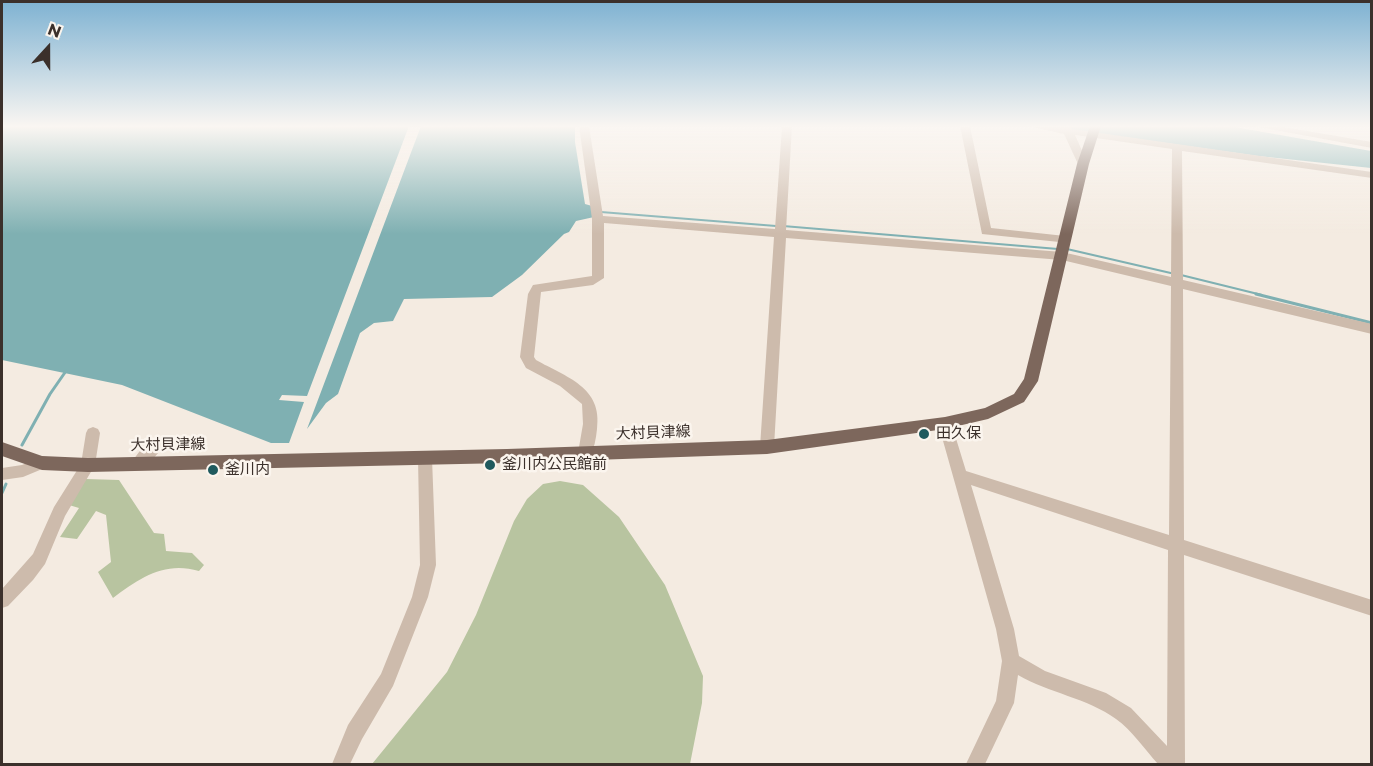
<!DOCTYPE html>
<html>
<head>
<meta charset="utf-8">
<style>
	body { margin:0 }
	#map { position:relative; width:1373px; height:766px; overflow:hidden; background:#f4ebe1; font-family:Montserrat,sans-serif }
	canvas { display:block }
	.frame { position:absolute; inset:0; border:3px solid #3b302b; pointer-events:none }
	.north { position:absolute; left:18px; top:18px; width:60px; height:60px; -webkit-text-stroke:4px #fbf5ee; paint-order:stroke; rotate:21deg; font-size:16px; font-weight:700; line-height:24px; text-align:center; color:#3b302b }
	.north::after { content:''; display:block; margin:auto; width:21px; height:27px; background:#3b302b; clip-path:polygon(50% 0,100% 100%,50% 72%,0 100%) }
</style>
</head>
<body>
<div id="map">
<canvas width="1373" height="766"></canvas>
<div class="frame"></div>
<div class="north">N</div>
</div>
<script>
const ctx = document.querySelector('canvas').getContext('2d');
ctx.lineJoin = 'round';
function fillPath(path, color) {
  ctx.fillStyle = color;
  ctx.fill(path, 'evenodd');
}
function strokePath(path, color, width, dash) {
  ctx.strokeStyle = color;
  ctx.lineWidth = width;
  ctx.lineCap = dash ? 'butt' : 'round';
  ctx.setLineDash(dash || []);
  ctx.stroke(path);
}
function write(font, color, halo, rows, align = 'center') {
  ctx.font = font + ' Montserrat,"Noto Sans JP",sans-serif';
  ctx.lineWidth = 5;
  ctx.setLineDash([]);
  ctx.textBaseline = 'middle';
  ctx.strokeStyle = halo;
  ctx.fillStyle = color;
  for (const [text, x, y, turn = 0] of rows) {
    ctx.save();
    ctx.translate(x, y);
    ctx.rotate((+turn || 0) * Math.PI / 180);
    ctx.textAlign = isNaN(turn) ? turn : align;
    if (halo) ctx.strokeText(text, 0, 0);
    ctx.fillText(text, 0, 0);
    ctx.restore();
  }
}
const green = new Path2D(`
	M 86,479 L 119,480 L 154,533 L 164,534 L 166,551 L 192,553 L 204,565 L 199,571 C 164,561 140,578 113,598 L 98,572 L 111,562 L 106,515 L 96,511 L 77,539 L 60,537 L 79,508 L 69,505 Z
	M 560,481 L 583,485 L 619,517 L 665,585 L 703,676 L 702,703 L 690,764 L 372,764 L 447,672 L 476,615 L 514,521 L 527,499 L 543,484 Z`);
const water = new Path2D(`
	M 2,126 L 409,126 L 307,396 L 282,395 L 279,400 L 304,402 L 289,443 L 271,443 L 122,385 L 2,360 Z
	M 421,126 L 575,126 L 575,142 L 585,204 L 592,206 L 594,217 L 576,221 L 569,232 L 564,234 L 522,275 L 492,297 L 404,299 L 393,321 L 374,323 L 360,333 L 338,394 L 326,403 L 307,429 Z
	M 1045,126 L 1229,126 L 1371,151 L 1371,168 L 1258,156 Z`);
const streamFar1 = new Path2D(`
	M 601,212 L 776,226
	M 783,226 L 1058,249
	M 1067,249 L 1175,274
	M 1181,275 L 1262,295`);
const stream = new Path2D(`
	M 1256,294 L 1372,323
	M 22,445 L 50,394 L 66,371
	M 2,493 L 6,484`);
const minor = new Path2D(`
	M 579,126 L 589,126 L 603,216 L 775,229 L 782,126 L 792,126 L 786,230 L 1062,252 L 1171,277 L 1172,149 L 1075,135 L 1088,164 L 1083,167 L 1078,164 L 1064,134 L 1028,126 L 1071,126 L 1072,129 L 1372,172 L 1372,178 L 1182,151 L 1183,280 L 1372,324 L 1372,334 L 1183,289 L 1184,540 L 1372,600 L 1372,616 L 1184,555 L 1185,764 L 1158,764 C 1145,750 1132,730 1116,719 C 1087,698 1049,693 1018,675 L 1014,703 L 985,764 L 966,764 L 996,701 L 1002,661 L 996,629 L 938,423 L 940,419 L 950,419 L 966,471 L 1169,535 L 1171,286 L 1062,260 L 786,238 L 774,447 L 772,451 L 767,453 L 762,451 L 760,447 L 774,237 L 604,223 L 604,278 L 593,285 L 541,292 L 534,357 L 536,360 C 566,377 603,387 597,429 C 596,439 594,449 590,457 L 585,459 L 580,457 L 578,453 L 583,424 L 582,404 L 560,386 L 526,368 L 520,357 L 528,294 L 533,285 L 592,276 L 592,219 ZM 971,485 L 1168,550 L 1167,746 L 1131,708 L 1106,693 L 1045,671 L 1019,656 L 1014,629 Z
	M 960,126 L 970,126 L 991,228 L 1065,236 L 1069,237 L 1069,243 L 982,234 Z
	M 1253,126 L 1278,126 L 1372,142 L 1372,148 Z
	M 93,427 L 98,429 L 100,433 L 95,465 L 65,516 L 45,564 L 33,580 L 8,606 L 2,608 L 2,589 L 33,554 L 54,507 L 81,464 L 86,433 L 88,429 Z
	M 158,437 L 163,439 L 165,443 L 163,447 C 155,456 146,472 133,468 L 131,464 C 136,454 148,441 158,437 Z
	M 425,452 L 430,454 L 432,458 L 436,565 L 428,597 L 393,686 L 362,739 L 350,764 L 332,764 L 348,725 L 381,674 L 412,597 L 420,565 L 418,458 L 420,454 Z
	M 42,457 L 47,459 L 49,463 L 47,467 L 23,477 L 2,480 L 2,468 L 22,465 Z`);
const major = new Path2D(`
	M 1090,126 L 1101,126 L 1089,164 L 1038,381 L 1024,402 L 988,419 L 945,429 L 767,454 L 507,463 L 88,472 L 42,470 L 2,456 L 2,442 L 42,456 L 88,458 L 507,449 L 767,440 L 945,417 L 985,408 L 1014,394 L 1024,379 L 1077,164 Z`);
const markers = [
	[924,434,6,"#1f5a5e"],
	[490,465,6,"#1f5a5e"],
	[213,470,6,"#1f5a5e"]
];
const streetNames = [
	["大村貝津線",653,433,-2],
	["大村貝津線",168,445,-1]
];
const poiNames = [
	["田久保",936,434],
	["釜川内公民館前",502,465],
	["釜川内",225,470]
];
fillPath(green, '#b8c4a0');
fillPath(water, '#7fb0b2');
strokePath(streamFar1, '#7fb0b2', 2);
strokePath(stream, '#7fb0b2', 3);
fillPath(minor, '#cdbbac');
fillPath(major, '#7d675c');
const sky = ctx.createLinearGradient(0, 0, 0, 234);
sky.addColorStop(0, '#7eb2d2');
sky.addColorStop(0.54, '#faf6f2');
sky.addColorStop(1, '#faf6f200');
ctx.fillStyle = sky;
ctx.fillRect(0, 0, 1373, 234);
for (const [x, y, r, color] of markers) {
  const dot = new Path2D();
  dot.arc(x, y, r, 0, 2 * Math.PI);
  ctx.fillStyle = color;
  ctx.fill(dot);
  strokePath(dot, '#fbf5ee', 2);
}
write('15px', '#3b302b', '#fbf5ee', streetNames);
write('15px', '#3b302b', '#fbf5ee', poiNames, 'left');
</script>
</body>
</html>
